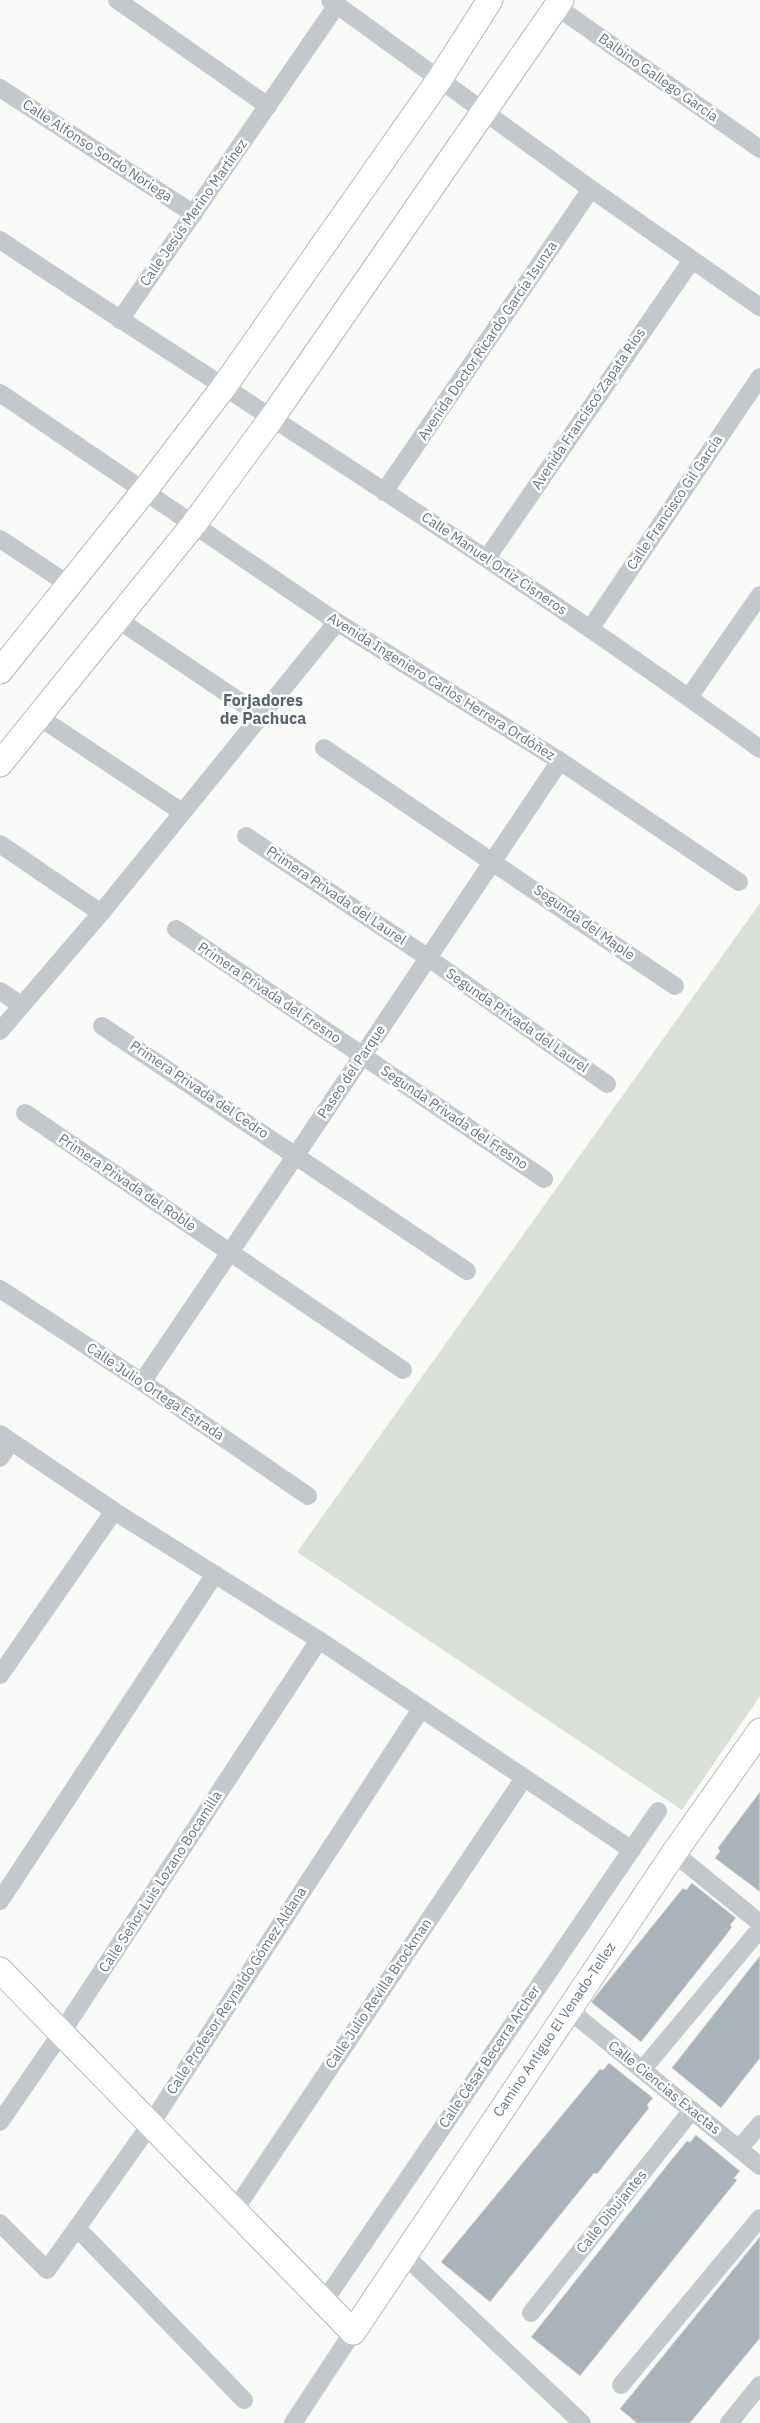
<!DOCTYPE html>
<html>
<head>
<meta charset="utf-8">
<style>
	body { margin:0 }
	canvas { display:block; background:#fafaf8 }
</style>
</head>
<body>
<canvas width="760" height="2423"></canvas>
<script>
const ctx = document.querySelector('canvas').getContext('2d');
ctx.lineJoin = 'round';
function fillPath(path, color) {
  ctx.fillStyle = color;
  ctx.fill(path, 'evenodd');
}
function strokePath(path, color, width, dash) {
  ctx.strokeStyle = color;
  ctx.lineWidth = width;
  ctx.lineCap = dash ? 'butt' : 'round';
  ctx.setLineDash(dash || []);
  ctx.stroke(path);
}
function write(font, color, halo, rows, align = 'center') {
  ctx.font = font + ' "IBM Plex Sans",sans-serif';
  ctx.lineWidth = 5;
  ctx.setLineDash([]);
  ctx.textBaseline = 'middle';
  ctx.strokeStyle = halo;
  ctx.fillStyle = color;
  for (const [text, x, y, turn = 0] of rows) {
    ctx.save();
    ctx.translate(x, y);
    ctx.rotate((+turn || 0) * Math.PI / 180);
    ctx.textAlign = isNaN(turn) ? turn : align;
    if (halo) ctx.strokeText(text, 0, 0);
    ctx.fillText(text, 0, 0);
    ctx.restore();
  }
}
const green = new Path2D(`
	M 760,903 L 760,1696 L 682,1810 L 297,1552 Z`);
const building = new Path2D(`
	M 760,1792 L 760,1892 L 715,1858 L 720,1851 L 718,1848 Z
	M 692,1883 L 736,1918 L 730,1925 L 732,1927 L 723,1939 L 641,2042 L 591,2002 L 683,1888 L 686,1890 Z
	M 760,1956 L 760,2058 L 721,2108 L 672,2068 Z
	M 609,2063 L 653,2098 L 647,2105 L 649,2108 L 597,2174 L 594,2173 L 490,2302 L 441,2262 L 600,2069 L 603,2070 Z
	M 696,2135 L 740,2171 L 734,2178 L 737,2180 L 580,2376 L 531,2337 L 672,2159 L 687,2141 L 690,2142 Z
	M 760,2237 L 760,2338 L 690,2423 L 637,2423 L 620,2409 Z`);
const street = new Path2D(`
	M 117,0 L 268,106
	M 330,0 L 591,189 L 760,307
	M 557,7 L 760,149
	M 0,88 L 194,214
	M 0,240 C 254,409 514,569 760,749
	M 120,320 L 337,5
	M 0,393 L 337,622 L 560,761 L 739,882
	M 384,492 L 591,189
	M 0,539 L 68,584
	M 487,558 L 692,260
	M 117,619 L 261,716
	M 590,629 L 760,377
	M 689,697 L 760,595
	M 39,717 L 182,812
	M 324,748 L 675,986
	M 246,836 L 427,957 L 607,1084
	M 0,844 L 101,913
	M 176,929 L 544,1179
	M 0,991 L 21,1005
	M 102,1026 L 467,1271
	M 0,1031 L 101,913 L 337,622
	M 25,1113 L 403,1370
	M 0,1289 L 142,1382 L 308,1496
	M 142,1382 L 296,1155 L 560,761
	M 0,1434 L 114,1511 L 319,1640 L 632,1850
	M 0,1458 L 11,1442
	M 0,1675 L 114,1511
	M 674,1853 L 760,1923
	M 0,1901 L 215,1574
	M 569,2010 L 760,2166
	M 642,2070 L 760,1929
	M 0,2122 L 62,2032 L 319,1640
	M 739,2149 L 760,2124
	M 234,2211 L 524,1778
	M 0,2223 L 47,2270 L 150,2125 L 421,1709
	M 77,2228 L 244,2400
	M 403,2254 L 582,2423
	M 323,2303 L 658,1811
	M 531,2313 L 692,2110
	M 621,2385 L 760,2218
	M 293,2423 L 353,2332
	M 729,2423 L 760,2385`);
const secondary = new Path2D(`
	M 0,671 L 145,490 L 223,388 L 439,80 L 490,0
	M 0,764 L 194,524 L 271,419 L 561,0
	M 0,1970 L 353,2332 L 674,1853 L 760,1731`);
const streetNames = [
	["Balbino Gallego García",658,78,35],
	["Calle Alfonso Sordo Noriega",97,151,33],
	["Calle Jesús Merino Martínez",194,213,-55],
	["Avenida Doctor Ricardo García Isunza",488,341,-56],
	["Avenida Francisco Zapata Ríos",589,409,-56],
	["Calle Francisco Gil García",675,503,-56],
	["Calle Manuel Ortiz Cisneros",494,564,34],
	["Avenida Ingeniero Carlos Herrera Ordóñez",441,687,32],
	["Primera Privada del Laurel",336,896,34],
	["Segunda del Maple",584,923,35],
	["Primera Privada del Fresno",269,993,34],
	["Segunda Privada del Laurel",517,1021,35],
	["Paseo del Parque",352,1072,-56],
	["Primera Privada del Cedro",199,1090,34],
	["Segunda Privada del Fresno",454,1118,34],
	["Primera Privada del Roble",127,1183,34],
	["Calle Julio Ortega Estrada",155,1392,34],
	["Calle Señor Luis Lozano Bocamilla",161,1882,-57],
	["Calle Profesor Reynaldo Gómez Aldana",237,1991,-57],
	["Calle Julio Revilla Brockman",379,1994,-56],
	["Camino Antiguo El Venado-Tellez",555,2030,-56],
	["Calle César Becerra Archer",490,2057,-56],
	["Calle Ciencias Exactas",664,2088,39],
	["Calle Dibujantes",612,2212,-51]
];
const quarterNames = [
	["Forjadores",263,701],
	["de Pachuca",263,719]
];
fillPath(green, '#dadfd7');
fillPath(building, '#aab3b9');
strokePath(building, '#dcdcda', 1);
strokePath(secondary, '#b3babf', 27);
strokePath(street, '#c3c8cc', 18);
strokePath(secondary, '#fff', 25);
write('14px', '#657683', '#fff', streetNames);
write('bold 16px', '#57646e', '#fff', quarterNames);
</script>
</body>
</html>
